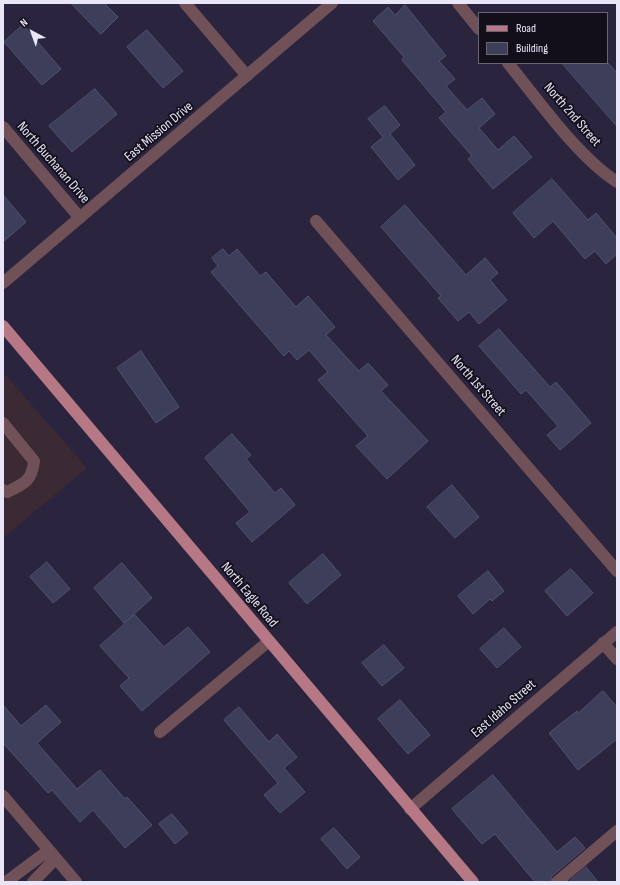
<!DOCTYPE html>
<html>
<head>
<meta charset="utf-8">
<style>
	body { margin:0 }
	#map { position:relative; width:620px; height:885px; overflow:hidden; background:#2a243e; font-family:"Sofia Sans Condensed",sans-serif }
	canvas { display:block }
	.frame { position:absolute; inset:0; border:4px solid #e9e6f8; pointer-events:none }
	.legend { position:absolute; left:478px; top:12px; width:130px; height:52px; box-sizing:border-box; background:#120f1b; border:1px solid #686573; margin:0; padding:5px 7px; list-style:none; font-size:12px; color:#e9e6f8 }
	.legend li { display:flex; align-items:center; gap:8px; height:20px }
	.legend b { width:20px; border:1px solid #686573 }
	.north { position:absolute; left:12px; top:12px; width:40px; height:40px; -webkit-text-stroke:3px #120f1b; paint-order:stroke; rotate:319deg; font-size:11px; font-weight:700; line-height:16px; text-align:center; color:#e9e6f8 }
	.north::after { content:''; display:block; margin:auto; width:14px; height:18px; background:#e9e6f8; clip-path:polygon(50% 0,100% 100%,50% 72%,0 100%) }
</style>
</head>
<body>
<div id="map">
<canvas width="620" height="885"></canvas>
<div class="frame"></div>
<ul class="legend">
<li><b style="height:5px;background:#b77885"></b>Road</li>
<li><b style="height:11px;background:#3d3e5a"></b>Building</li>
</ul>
<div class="north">N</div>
</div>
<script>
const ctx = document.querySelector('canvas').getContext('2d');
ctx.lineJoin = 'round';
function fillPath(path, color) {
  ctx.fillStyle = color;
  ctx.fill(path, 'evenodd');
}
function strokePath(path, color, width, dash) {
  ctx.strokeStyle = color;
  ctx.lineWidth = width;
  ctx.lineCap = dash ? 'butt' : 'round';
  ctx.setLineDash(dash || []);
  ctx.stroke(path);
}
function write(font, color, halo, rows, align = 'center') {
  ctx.font = font + ' "Sofia Sans Condensed",sans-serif';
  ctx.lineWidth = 3.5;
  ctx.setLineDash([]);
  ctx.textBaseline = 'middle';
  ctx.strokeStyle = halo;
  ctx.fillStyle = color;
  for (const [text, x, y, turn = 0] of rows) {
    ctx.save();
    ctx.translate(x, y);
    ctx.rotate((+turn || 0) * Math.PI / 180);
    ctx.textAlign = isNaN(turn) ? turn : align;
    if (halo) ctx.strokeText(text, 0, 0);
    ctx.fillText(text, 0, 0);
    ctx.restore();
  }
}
const education = new Path2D(`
	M 3,372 L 87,468 L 3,538 Z`);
const building = new Path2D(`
	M 71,3 L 104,3 L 118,17 L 101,34 Z
	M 405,5 L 446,56 L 439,61 L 455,79 L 446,86 L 467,110 L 482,98 L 495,114 L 479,128 L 498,150 L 514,136 L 532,157 L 493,189 L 468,159 L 472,156 L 439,118 L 446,112 L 402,60 L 404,57 L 373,21 L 388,7 L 395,15 Z
	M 23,25 L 61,69 L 42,85 L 4,42 Z
	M 147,30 L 183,71 L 163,88 L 127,47 Z
	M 562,63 L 608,63 L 617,73 L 617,126 Z
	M 95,89 L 117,114 L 72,152 L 49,126 Z
	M 385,106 L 400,125 L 390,134 L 415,165 L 398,180 L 371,147 L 383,137 L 368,119 Z
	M 552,179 L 588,220 L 596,213 L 617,238 L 617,254 L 606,264 L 595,251 L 585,259 L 553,221 L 534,238 L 513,213 Z
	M 3,195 L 26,222 L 3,242 Z
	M 405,205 L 466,275 L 485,258 L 498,273 L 490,280 L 507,300 L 479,324 L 469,312 L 458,321 L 438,298 L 441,296 L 381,227 Z
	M 223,249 L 229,256 L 237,249 L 260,276 L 266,272 L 296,307 L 308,296 L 335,327 L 326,335 L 359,371 L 368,363 L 388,385 L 381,391 L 428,441 L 387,479 L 356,446 L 368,436 L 318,380 L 328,372 L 309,350 L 297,360 L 289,351 L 284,356 L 211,272 L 218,266 L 212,258 Z
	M 499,329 L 550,387 L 556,382 L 591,423 L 560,450 L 547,435 L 558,426 L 526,390 L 521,394 L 479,346 Z
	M 141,351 L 179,407 L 156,423 L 117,368 Z
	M 232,434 L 251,455 L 246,459 L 275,493 L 281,488 L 295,505 L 252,542 L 236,523 L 250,512 L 205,458 Z
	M 452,485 L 479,517 L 455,538 L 427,507 Z
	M 323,554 L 341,575 L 307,604 L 289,583 Z
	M 47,562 L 70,589 L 53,603 L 30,577 Z
	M 122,563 L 152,598 L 124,623 L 94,588 Z
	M 571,569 L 593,593 L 567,616 L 545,591 Z
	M 488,571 L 504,591 L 492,601 L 490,599 L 473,614 L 458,596 Z
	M 135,615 L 164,647 L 188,627 L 210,652 L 142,711 L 120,686 L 129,678 L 100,646 Z
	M 504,628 L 521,647 L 497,668 L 480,649 Z
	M 384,645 L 404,668 L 382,686 L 362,663 Z
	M 603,691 L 617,707 L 617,739 L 578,770 L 549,733 L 577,711 L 578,713 Z
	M 400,700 L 430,735 L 408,754 L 378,719 Z
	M 3,705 L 21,726 L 46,705 L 61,722 L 37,743 L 77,789 L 100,770 L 125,799 L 127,797 L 152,825 L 125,848 L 93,810 L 80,822 L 52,790 L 48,793 L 3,743 Z
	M 239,707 L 269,742 L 277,734 L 297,757 L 284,768 L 305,792 L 280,813 L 264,795 L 278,783 L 224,720 Z
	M 493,775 L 557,852 L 575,837 L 585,848 L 552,876 L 550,882 L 535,882 L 495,834 L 482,844 L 452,809 Z
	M 172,814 L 188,833 L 175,844 L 159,824 Z
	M 334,828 L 360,857 L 347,869 L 321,839 Z
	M 586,867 L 598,882 L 569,882 Z`);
const minor = new Path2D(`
	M 185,3 L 247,76
	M 458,3 L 479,29
	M 508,63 C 538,100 578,157 617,182
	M 3,127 L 80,218
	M 316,221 L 617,571
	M 3,283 L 332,3
	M 3,423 L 34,461 C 32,481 24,484 7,492 L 3,490
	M 603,643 L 617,659
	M 160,732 L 269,641
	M 3,796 L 76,882
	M 410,809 L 617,632
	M 6,882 L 49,850
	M 33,882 L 56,858
	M 557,882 L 617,831`);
const major = new Path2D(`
	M 3,326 L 473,882`);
const streetNames = [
	["North 2nd Street",572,115,49],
	["East Mission Drive",159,132,-40],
	["North Buchanan Drive",53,163,49],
	["North 1st Street",478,386,49],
	["North Eagle Road",249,595,50],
	["East Idaho Street",504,709,-41]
];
fillPath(education, '#3b2a34');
fillPath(building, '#3d3e5a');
strokePath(building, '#50526f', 1);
strokePath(minor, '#705157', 12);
strokePath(major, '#b77885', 12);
write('14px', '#e9e6f8', '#120f1b', streetNames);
</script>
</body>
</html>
